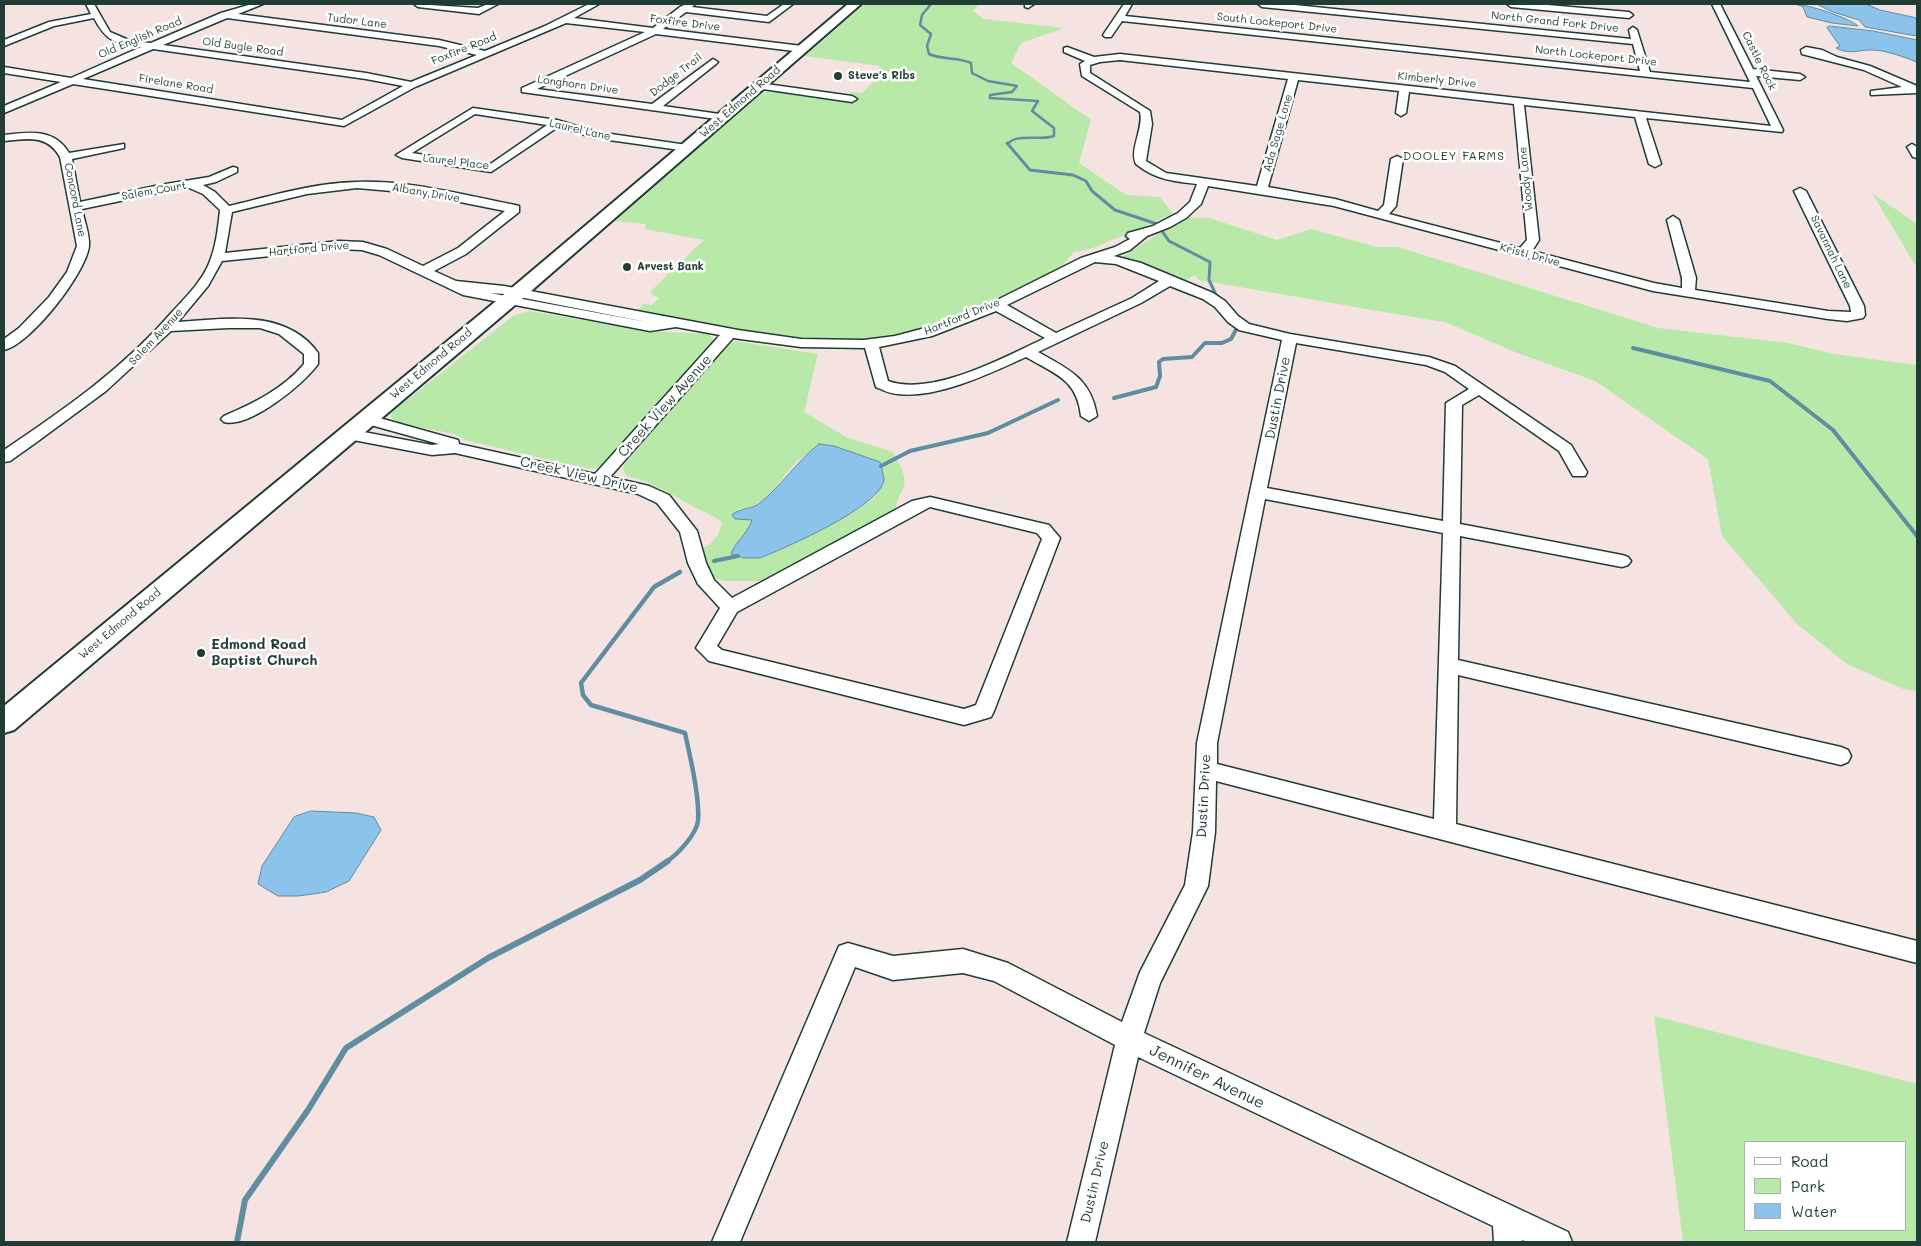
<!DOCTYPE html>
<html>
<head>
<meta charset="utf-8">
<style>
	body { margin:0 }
	#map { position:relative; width:1921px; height:1246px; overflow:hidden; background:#f4e3e1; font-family:Mali,sans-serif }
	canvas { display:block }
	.frame { position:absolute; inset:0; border:5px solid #1f3d34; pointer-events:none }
	.legend { position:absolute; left:1744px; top:1141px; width:162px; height:90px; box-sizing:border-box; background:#fff; border:1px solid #a5b1ae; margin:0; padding:6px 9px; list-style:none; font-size:15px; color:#1f3d34 }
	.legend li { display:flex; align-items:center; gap:10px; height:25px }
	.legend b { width:25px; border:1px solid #a5b1ae }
</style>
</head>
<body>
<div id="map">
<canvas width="1921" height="1246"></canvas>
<div class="frame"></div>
<ul class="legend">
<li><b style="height:6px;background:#fff"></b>Road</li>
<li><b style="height:14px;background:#b8e9a8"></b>Park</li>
<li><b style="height:14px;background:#8bc3ea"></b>Water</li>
</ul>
</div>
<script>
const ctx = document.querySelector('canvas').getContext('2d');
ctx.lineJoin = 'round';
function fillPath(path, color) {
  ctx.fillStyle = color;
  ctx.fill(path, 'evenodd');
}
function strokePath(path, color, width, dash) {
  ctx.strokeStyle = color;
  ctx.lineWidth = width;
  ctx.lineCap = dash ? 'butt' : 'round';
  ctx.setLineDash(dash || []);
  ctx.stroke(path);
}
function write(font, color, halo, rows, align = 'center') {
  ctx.font = font + ' Mali,sans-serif';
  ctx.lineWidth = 5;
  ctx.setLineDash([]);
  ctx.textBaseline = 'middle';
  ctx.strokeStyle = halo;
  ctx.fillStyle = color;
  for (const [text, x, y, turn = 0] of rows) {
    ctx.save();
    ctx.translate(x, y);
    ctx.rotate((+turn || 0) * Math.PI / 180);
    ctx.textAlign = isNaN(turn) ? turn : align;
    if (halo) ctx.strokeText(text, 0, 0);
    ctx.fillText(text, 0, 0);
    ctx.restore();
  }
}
const green = new Path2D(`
	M 865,4 L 979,4 L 973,11 L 984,19 L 1064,28 L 1021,43 L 1011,63 L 1091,120 L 1079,163 L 1126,195 L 1160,197 L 1173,214 L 1093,248 L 1074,252 L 1060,268 L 939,325 L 884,340 L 810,342 L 771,337 L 637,311 L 643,304 L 652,305 L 659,298 L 651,294 L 651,291 L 704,240 L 644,229 L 646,224 L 614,221 L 615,219 L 762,92 L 777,90 L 847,101 L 853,96 L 848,95 L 851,92 L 862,93 L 883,72 L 876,71 L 880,66 L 805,56 Z
	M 1872,193 L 1917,224 L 1917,268 Z
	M 1184,218 L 1209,218 L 1277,240 L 1311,229 L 1377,247 L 1398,247 L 1658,328 L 1788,343 L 1834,354 L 1917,365 L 1917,691 L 1903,689 L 1847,664 L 1797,624 L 1722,536 L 1708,459 L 1595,381 L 1515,352 L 1448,323 L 1199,280 L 1195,275 L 1181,283 L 1120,258 Z
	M 529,311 L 645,331 L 709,334 L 713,339 L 713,342 L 607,465 L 590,469 L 468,441 L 454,434 L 395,422 L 391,417 L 392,412 L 513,316 Z
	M 735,341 L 818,354 L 804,412 L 848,438 L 893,452 C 898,462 907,475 904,486 C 901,495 896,499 896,509 L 761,581 L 725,581 L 713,578 L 704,560 L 703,549 C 714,542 720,535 722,522 C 710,513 705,513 694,507 C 670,493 654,483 627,476 L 623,469 L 624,465 L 725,346 ZM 834,446 L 880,462 C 881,475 885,482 877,494 C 868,508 791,546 773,553 C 759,558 745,558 732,554 L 733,548 L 748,532 L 752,520 L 735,519 L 739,509 C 773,506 778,476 801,458 C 809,452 824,449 834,446 Z
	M 1654,1016 L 1917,1084 L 1917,1242 L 1683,1242 ZM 1745,1142 L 1905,1142 L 1905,1230 L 1745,1230 Z`);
const water = new Path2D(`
	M 1795,4 C 1806,4 1850,18 1858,26 L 1832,23 L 1807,17 L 1803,7 Z
	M 1817,4 L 1866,4 L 1880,10 L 1917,18 L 1917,36 L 1865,27 L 1859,20 L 1833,12 Z
	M 1829,26 L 1873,31 L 1917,40 L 1917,62 C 1903,57 1887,50 1871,50 C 1858,50 1849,55 1836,48 L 1840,46 L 1827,28 Z
	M 819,444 L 834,446 L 880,462 C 881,467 884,475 884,480 C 880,507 785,548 760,558 L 744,558 L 731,554 C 734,543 747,535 752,520 L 735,519 L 732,515 C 741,507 751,510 760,503 C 782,485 797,461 819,444 Z
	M 311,811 L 356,813 L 374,817 L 381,830 L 349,881 L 326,892 L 299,896 L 278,896 L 258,884 L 262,866 L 294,817 Z`);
const streamFar4 = new Path2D(`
	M 931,4 L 922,15 L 920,25 L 931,34 L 927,46 L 929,54 C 942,60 958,57 971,63 L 972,73 L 988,81 L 1017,86 L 1012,92 L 990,95 L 990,98 L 1038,101 L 1032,111 L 1054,128 L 1054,136 C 1041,141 1015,133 1008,144`);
const streamFar3 = new Path2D(`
	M 1007,143 L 1030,170 L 1073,175 L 1086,181 L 1092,191 L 1115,210 L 1157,224 L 1169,241 L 1210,262 L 1209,280 L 1218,299
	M 1237,327 L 1238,324`);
const streamFar2 = new Path2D(`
	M 1633,348 L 1770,381 L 1833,430 L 1917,536
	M 1114,398 L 1156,387 L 1160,376 L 1159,362 L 1163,359 L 1192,357 L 1205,343 L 1222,343 L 1231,339 L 1238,326
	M 881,466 L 910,451 L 988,433 L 1058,400
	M 714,561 L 738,556`);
const streamFar1 = new Path2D(`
	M 666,862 C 677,855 696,835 698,821 C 700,798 690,756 685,733 L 591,705 L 583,695 L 581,683 L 654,587 L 680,572`);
const stream = new Path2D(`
	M 237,1242 L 245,1200 L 308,1110 L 346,1048 L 488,958 L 640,880 L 668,861`);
const minor = new Path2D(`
	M 86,4 L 94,4 L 110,32 L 131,41 L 151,43 L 221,13 L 252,4 L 263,4 L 238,14 L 439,40 L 485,51 L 545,26 L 589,4 L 599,4 L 574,18 L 653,28 L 680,7 L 686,4 L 695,4 L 692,7 L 767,16 L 784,4 L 793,4 L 769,22 L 686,12 L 663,29 L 802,46 L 807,49 L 802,52 L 656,34 L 537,89 L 652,104 L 713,59 L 718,62 L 716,64 L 663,106 L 727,115 L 728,117 L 723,120 L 522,92 L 522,88 L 645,32 L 566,23 L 415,87 L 344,126 L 73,84 L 4,113 L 4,106 L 61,82 L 4,73 L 4,67 L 71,78 L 141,47 C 115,44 106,41 94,18 L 54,26 L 4,46 L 4,40 L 49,22 L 91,14 ZM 227,18 L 439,46 L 477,55 L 411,82 L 366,73 L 163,45 ZM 153,49 L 366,79 L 403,86 L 342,120 L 83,79 Z
	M 414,4 L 478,8 L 488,4 L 498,4 L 479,14 L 418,7 Z
	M 1025,4 L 1034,4 L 1028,8 L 1025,7 Z
	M 1124,4 L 1132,4 L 1125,16 L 1640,71 L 1633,44 L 1262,7 L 1258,4 L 1285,4 L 1631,39 L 1629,30 L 1633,27 L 1637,30 L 1650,72 L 1750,82 L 1712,4 L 1720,4 L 1753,69 L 1800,74 L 1805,77 L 1800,80 L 1756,76 L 1783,130 L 1782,132 L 1646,118 L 1661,164 L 1655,167 L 1649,164 L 1635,117 L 1524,105 L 1539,240 L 1532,251 L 1654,283 L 1682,288 L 1682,278 L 1667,220 L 1673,216 L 1679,220 L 1696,278 L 1695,290 L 1828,311 L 1851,312 L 1850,306 L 1794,191 L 1800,188 L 1806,191 L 1864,306 L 1865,315 L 1863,318 L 1847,321 L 1828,319 L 1653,291 L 1334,206 L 1208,186 L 1201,204 L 1186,218 L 1170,227 L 1147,236 L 1130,250 L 1114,256 L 1141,263 L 1213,293 L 1225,301 L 1238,316 L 1249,324 L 1290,334 L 1429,357 L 1455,366 L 1571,445 L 1587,472 L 1585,476 L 1573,476 L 1559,451 L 1479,395 L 1462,405 L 1460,524 L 1622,555 L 1628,557 L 1631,561 L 1628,565 L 1622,567 L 1460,536 L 1458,660 L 1841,747 L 1848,750 L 1851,756 L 1848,762 L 1841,765 L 1458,675 L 1456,824 L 1917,941 L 1917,963 L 1216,781 L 1215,832 L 1208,886 L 1160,983 L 1144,1033 L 1568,1232 L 1572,1242 L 1527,1242 L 1522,1240 L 1522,1242 L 1494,1242 L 1493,1226 L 1138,1057 L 1095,1242 L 1067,1242 L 1115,1045 L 994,981 L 963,973 L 893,980 L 855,967 L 740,1242 L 712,1242 L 839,946 L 848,943 L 893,956 L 963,949 L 1008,963 L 1122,1022 L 1140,972 L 1185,885 L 1193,832 L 1197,743 L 1282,340 L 1239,330 L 1228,322 L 1215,307 L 1203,299 L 1170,286 L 1141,303 L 1038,352 C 1068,369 1091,378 1097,416 L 1089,421 L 1081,416 C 1077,379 1055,374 1026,357 C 991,373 937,399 898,394 C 890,394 883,390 876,387 L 865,348 L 801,347 L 733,338 L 610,477 L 649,486 L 669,495 L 697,531 L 706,563 L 714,580 L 732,598 L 912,501 L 930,497 L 1049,525 L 1060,538 L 994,711 L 991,717 L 964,725 L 709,661 L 696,648 L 720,608 L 698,584 L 688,563 L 680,532 L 657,503 L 638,494 L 455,453 L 432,455 L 348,439 L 340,434 L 348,429 L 432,445 L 439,444 L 360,422 L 357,419 L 365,414 L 458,440 L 459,444 L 595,474 L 720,335 L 676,327 L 650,331 L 463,295 L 379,255 L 362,250 L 339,249 L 222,261 L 208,286 L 178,322 C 225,319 286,308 318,353 L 318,364 C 304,384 249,429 224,422 L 221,419 L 224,416 C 254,403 283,389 304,364 L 304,354 L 279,334 L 260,328 L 228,328 L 171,331 L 106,391 L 34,444 L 10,461 L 4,462 L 4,450 C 65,409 125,367 173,311 C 186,297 200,283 208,266 C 216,248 218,229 220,210 L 203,194 L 187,187 L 82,209 C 84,220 90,235 89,246 C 86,273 30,345 4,350 L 4,339 L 19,328 L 49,297 L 67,272 L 77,246 L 60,157 C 47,134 27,139 4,141 L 4,135 C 29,132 54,128 69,153 L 124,144 L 124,148 L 72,159 L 80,202 L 160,185 L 209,177 L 233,167 L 237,168 L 237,172 L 216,182 L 203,185 L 215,192 L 229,206 C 271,196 313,183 356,182 C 410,180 463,195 515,205 L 519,206 L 519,212 L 466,254 L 434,271 L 456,281 L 504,286 L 738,330 L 801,339 L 864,340 L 895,336 L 940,324 L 991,303 L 1081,258 L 1115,247 L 1130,239 L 1126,236 L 1128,233 L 1153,226 L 1178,213 L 1190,202 L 1197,184 C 1173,181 1156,180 1136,164 C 1129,149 1144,129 1140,112 L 1082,76 L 1080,64 L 1085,61 L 1064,52 L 1064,48 L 1067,47 L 1094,57 L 1120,54 L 1771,126 L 1753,88 L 1122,21 L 1111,37 L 1105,37 L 1103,35 ZM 1120,60 L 1288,79 L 1257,186 L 1166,173 L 1146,161 L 1152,124 L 1150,111 L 1090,73 L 1090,65 L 1100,62 ZM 1298,80 L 1399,91 L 1396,113 L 1401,116 L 1406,113 L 1409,92 L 1514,104 L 1527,240 L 1520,248 L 1389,214 L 1396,206 L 1403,159 L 1397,156 L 1391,159 L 1384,205 L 1378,211 L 1335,199 L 1268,187 ZM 357,188 L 415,193 L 505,211 L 458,248 L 423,266 L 387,249 L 363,242 L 339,241 L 225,253 L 232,212 L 307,194 ZM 1095,262 L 1116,264 L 1159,281 L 1132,298 L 1056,333 L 1007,305 ZM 490,293 L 504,294 L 652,323 ZM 996,311 L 1045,338 C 1005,357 932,397 888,381 L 879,347 L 932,336 ZM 1296,343 L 1426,365 L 1445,372 L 1469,389 L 1446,403 L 1443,521 L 1267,488 ZM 1265,499 L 1443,533 L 1434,819 L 1217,764 L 1217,743 ZM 930,507 L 1037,533 L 1042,539 L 976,705 L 964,709 L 722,650 L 717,646 L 737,612 Z
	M 1507,4 L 1536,4 L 1629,12 L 1633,15 L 1629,18 L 1511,7 Z
	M 1806,47 L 1822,50 L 1837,57 L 1870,66 L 1917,86 L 1917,93 L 1871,95 L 1871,91 L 1902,87 L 1864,70 L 1802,54 L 1801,50 Z
	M 759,83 L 852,96 L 857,99 L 852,102 L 756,88 L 756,84 Z
	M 473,108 L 557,120 L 597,132 L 687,145 L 692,148 L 687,151 L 595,138 L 558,127 L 491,172 L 402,158 L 396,155 ZM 475,114 L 547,125 L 489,165 L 412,153 Z
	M 1912,144 L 1917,147 L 1917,158 L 1913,157 L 1907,147 Z`);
const secondary = new Path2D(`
	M 848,4 L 861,4 L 515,305 L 14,730 L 4,733 L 4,706 L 501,297 Z`);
const markers = [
	[838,76,5,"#1f3d34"],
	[627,267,5,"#1f3d34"],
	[201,653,5,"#1f3d34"]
];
const farStreetnames = [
	["Tudor Lane",357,21,7],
	["North Grand Fork Drive",1555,22,6],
	["Foxfire Drive",685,23,7],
	["South Lockeport Drive",1277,23,6],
	["Old English Road",140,38,-23],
	["Old Bugle Road",243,47,8],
	["Foxfire Road",464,49,-22],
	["North Lockeport Drive",1596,56,6],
	["Castle Rock",1759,61,64],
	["Dodge Trail",676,75,-38],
	["Kimberly Drive",1437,80,6],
	["Firelane Road",176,84,9],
	["Longhorn Drive",578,85,8],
	["West Edmond Road",740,102,-41],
	["Laurel Lane",580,130,13],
	["Ada Sage Lane",1278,133,-74],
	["Laurel Place",456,162,7],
	["Woody Lane",1526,179,-96],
	["Salem Court",154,191,-10],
	["Albany Drive",426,193,10],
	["Concord Lane",75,200,79],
	["Hartford Drive",309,249,-5],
	["Savannah Lane",1831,252,64],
	["Kristi Drive",1530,255,15],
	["Hartford Drive",962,317,-22],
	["Salem Avenue",156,337,-47],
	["West Edmond Road",431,364,-40],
	["West Edmond Road",120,624,-40]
];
const farPoinames = [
	["Steve's Ribs",848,76],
	["Arvest Bank",637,267]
];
const farNeighbourhoodnames = [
	["DOOLEY FARMS",1454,156]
];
const streetNames = [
	["Dustin Drive",1278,398,-79],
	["Creek View Avenue",665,406,-48],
	["Creek View Drive",579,475,13],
	["Dustin Drive",1204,796,-87],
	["Dustin Drive",1095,1182,-77]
];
const poiNames = [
	["Edmond Road",211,645],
	["Baptist Church",211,661]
];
const nearStreetnames = [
	["Jennifer Avenue",1207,1077,26]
];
fillPath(green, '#b8e9a8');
fillPath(water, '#8bc3ea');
strokePath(water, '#608da1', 1);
strokePath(streamFar4, '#608da1', 2.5);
strokePath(streamFar3, '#608da1', 3);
strokePath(streamFar2, '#608da1', 4);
strokePath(streamFar1, '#608da1', 4.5);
strokePath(stream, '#608da1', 6);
strokePath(minor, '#1f3d34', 3);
strokePath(secondary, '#1f3d34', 4);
fillPath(minor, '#fff');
fillPath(secondary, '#fff');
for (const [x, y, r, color] of markers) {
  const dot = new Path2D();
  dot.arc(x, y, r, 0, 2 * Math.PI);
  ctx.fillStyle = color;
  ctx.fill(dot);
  strokePath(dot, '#fff', 2);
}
write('11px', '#1f3d34', '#fff', farStreetnames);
write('bold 11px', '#1f3d34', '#fff', farPoinames, 'left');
ctx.letterSpacing = '1px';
write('12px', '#1f3d34', '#fff', farNeighbourhoodnames);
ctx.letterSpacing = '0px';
write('14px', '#1f3d34', '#fff', streetNames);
write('bold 14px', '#1f3d34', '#fff', poiNames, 'left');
write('16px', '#1f3d34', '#fff', nearStreetnames);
</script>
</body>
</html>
